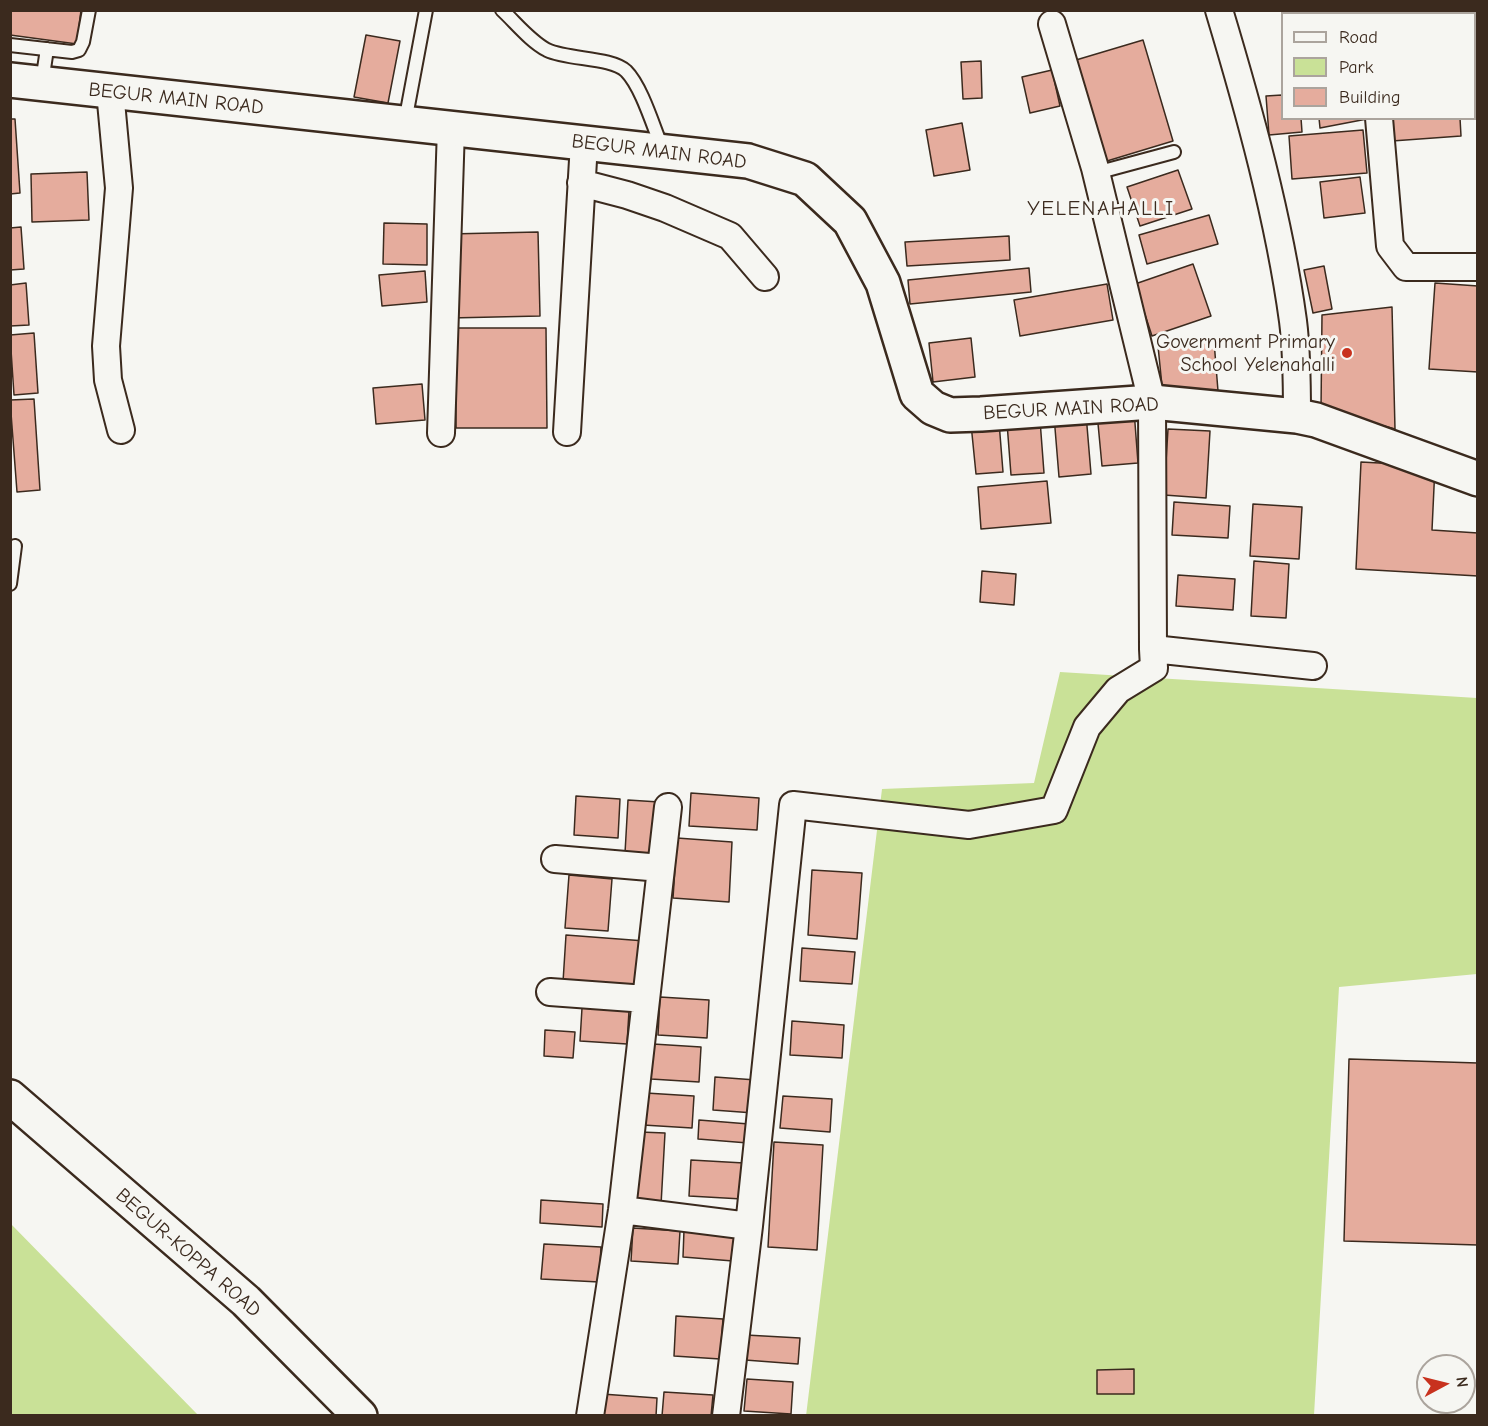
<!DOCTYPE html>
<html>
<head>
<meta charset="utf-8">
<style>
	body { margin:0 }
	#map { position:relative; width:1488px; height:1426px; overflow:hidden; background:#f6f6f2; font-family:"Comic Neue",sans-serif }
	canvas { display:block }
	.frame { position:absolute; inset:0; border:12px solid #3b2a1e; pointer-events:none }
	.legend { position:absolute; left:1281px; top:12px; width:195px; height:108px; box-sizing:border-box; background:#f6f6f2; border:2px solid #aba49d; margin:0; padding:8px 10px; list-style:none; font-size:18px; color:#3b2a1e }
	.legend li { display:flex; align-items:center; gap:12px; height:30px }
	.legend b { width:30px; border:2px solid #aba49d }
	.north { position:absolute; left:1416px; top:1354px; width:60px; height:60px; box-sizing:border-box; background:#f6f6f2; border:2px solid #aba49d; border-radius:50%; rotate:83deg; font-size:16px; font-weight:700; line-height:24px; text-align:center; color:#3b2a1e }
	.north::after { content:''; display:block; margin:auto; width:21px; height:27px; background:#c8321e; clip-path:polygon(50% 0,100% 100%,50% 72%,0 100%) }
</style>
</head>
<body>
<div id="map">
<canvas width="1488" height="1426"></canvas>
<div class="frame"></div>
<ul class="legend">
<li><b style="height:8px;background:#f6f6f2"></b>Road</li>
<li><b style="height:16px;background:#c9e197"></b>Park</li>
<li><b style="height:16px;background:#e5ac9d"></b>Building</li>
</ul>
<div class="north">N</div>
</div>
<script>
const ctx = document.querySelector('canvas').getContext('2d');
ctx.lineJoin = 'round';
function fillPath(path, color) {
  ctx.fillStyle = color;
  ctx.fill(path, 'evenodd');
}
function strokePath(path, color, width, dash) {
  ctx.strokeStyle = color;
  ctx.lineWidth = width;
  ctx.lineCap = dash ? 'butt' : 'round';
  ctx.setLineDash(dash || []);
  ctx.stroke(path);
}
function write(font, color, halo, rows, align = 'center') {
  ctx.font = font + ' "Comic Neue",sans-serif';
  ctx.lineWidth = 6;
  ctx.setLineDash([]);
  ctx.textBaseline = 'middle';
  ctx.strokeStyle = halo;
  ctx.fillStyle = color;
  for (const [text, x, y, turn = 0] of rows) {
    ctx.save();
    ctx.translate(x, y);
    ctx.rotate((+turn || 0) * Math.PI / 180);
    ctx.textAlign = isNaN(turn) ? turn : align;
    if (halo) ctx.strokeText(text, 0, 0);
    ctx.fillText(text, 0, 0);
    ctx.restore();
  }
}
const green = new Path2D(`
	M 1060,672 L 1477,698 L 1477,974 L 1339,987 L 1314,1415 L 806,1416 L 882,789 L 1034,783 Z
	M 10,1224 L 11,1224 L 198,1415 L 11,1415 Z`);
const building = new Path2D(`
	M 10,10 L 81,10 L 77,44 L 10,35 Z
	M 1407,10 L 1441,10 L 1441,14 L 1388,14 L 1388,12 Z
	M 1478,10 L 1478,60 L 1474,60 L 1474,14 L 1453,14 L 1453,11 Z
	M 366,35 L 400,41 L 388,103 L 354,97 Z
	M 1143,40 L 1173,141 L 1107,161 L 1076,60 Z
	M 981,61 L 982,98 L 963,99 L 961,62 Z
	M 1052,70 L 1060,106 L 1030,113 L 1022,77 Z
	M 1282,95 L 1282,118 L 1301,118 L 1302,132 L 1269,135 L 1266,96 Z
	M 1319,118 L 1367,118 L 1367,119 L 1320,128 Z
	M 1391,118 L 1460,118 L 1461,136 L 1392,141 Z
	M 10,119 L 15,119 L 20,193 L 10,194 Z
	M 962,123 L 970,170 L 934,176 L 926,130 Z
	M 1363,130 L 1367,173 L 1292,179 L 1289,136 Z
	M 1178,170 L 1192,209 L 1140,226 L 1127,187 Z
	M 87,172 L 89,220 L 32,222 L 31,174 Z
	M 1360,177 L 1365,213 L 1324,218 L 1320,182 Z
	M 1209,215 L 1218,244 L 1147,264 L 1139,235 Z
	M 384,223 L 427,224 L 427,265 L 383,264 Z
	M 21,227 L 24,269 L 10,270 L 10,228 Z
	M 538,232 L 540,316 L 450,318 L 449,234 Z
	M 1009,236 L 1010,260 L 907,266 L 905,242 Z
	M 1193,264 L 1211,316 L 1152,336 L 1135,284 Z
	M 1324,266 L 1332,309 L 1313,313 L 1304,270 Z
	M 1029,268 L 1031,292 L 910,304 L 908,280 Z
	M 425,271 L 427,302 L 382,306 L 379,275 Z
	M 26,283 L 29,325 L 10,326 L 10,285 Z
	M 1435,283 L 1478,286 L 1478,372 L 1429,369 Z
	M 1107,284 L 1113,320 L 1020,336 L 1014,300 Z
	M 1392,307 L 1395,429 L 1321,409 L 1322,315 Z
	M 455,328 L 546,328 L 547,428 L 456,428 Z
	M 34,333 L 38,393 L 14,395 L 10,335 Z
	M 971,338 L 975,377 L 933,382 L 929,343 Z
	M 1214,341 L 1218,391 L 1163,396 L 1158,346 Z
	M 422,384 L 425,420 L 376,424 L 373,388 Z
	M 34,399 L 40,490 L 17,492 L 10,400 Z
	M 1134,410 L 1138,463 L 1102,466 L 1097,413 Z
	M 1086,414 L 1091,474 L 1059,477 L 1054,416 Z
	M 1040,420 L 1044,473 L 1011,475 L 1007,423 Z
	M 999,422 L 1003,472 L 976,474 L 971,424 Z
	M 1168,429 L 1210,431 L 1206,498 L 1164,495 Z
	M 1361,462 L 1435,466 L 1432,530 L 1478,533 L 1478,576 L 1356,569 Z
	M 1047,481 L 1051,523 L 981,529 L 978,487 Z
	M 1174,502 L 1230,506 L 1228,538 L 1172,535 Z
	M 1253,504 L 1302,507 L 1299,559 L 1250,556 Z
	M 1254,561 L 1289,564 L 1286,618 L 1251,616 Z
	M 982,571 L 1016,574 L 1014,605 L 980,602 Z
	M 1178,575 L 1235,579 L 1233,610 L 1176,606 Z
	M 691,793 L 759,798 L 757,830 L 689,826 Z
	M 576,796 L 620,799 L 618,838 L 574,835 Z
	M 628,800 L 659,802 L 655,855 L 625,853 Z
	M 677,838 L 732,842 L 729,902 L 673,898 Z
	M 812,870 L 862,873 L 857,939 L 808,935 Z
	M 569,875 L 612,879 L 608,931 L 565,928 Z
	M 566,935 L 645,941 L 642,987 L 563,982 Z
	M 802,948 L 855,952 L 852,984 L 800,981 Z
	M 660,997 L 709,1000 L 707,1038 L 658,1035 Z
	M 582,1008 L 629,1011 L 627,1044 L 580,1041 Z
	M 792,1021 L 844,1025 L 842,1058 L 790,1055 Z
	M 545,1030 L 575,1032 L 573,1058 L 544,1056 Z
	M 653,1044 L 701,1047 L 699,1082 L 651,1079 Z
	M 1349,1059 L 1478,1063 L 1478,1245 L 1344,1241 Z
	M 715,1077 L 756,1080 L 754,1113 L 713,1110 Z
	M 646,1093 L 694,1096 L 692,1128 L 643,1125 Z
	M 783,1096 L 832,1099 L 830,1132 L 780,1128 Z
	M 699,1120 L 749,1124 L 748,1143 L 698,1139 Z
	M 640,1132 L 665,1133 L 661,1205 L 635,1204 Z
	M 774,1142 L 823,1145 L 817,1250 L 768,1247 Z
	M 691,1160 L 744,1163 L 742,1199 L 689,1196 Z
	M 541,1200 L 603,1204 L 602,1227 L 540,1223 Z
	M 633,1228 L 680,1231 L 678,1264 L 631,1261 Z
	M 684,1230 L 735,1233 L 733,1261 L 683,1257 Z
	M 544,1244 L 601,1247 L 599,1282 L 541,1279 Z
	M 676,1316 L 723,1319 L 720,1359 L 674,1356 Z
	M 746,1335 L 800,1338 L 798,1364 L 745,1360 Z
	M 1134,1369 L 1134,1394 L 1097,1394 L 1097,1370 Z
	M 747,1379 L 793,1382 L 791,1414 L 744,1411 Z
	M 664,1392 L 713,1395 L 711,1416 L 662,1416 Z
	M 602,1394 L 657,1398 L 656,1416 L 600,1416 Z`);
const lane = new Path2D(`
	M 502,10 C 516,23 530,41 547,50 C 568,60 611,57 626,71 C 642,87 654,129 663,150
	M 10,45 L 72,52 L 79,50 L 83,42 L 89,10
	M 42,82 L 47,49
	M 405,122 L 426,10
	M 1096,173 L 1174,152
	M 10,584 L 15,546`);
const street = new Path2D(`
	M 1219,10 C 1249,110 1279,218 1293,321 C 1297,352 1297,384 1297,416
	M 1369,10 L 1369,14
	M 1052,24 L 1095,168 L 1152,402 L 1153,649 L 1313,666
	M 1474,71 L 1478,71
	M 110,91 L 119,188 L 106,346 L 108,380 L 121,430
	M 1379,118 L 1390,246 L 1406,267 L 1478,267
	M 581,183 L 627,195 L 665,208 L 730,236 L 765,277
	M 567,432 L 584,143
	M 441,433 L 451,128
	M 555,859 L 661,868
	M 550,992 L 646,999
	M 622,1210 L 749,1226
	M 590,1416 L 622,1210 L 668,807
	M 726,1416 L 749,1226 L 793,805 L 969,825 L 1054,810 L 1087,727 L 1118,690 L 1154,668 L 1153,649`);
const secondary = new Path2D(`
	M 10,80 L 748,161 L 805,179 L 850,221 L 883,283 L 917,394 L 933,408 L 950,415 L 981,414 L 1152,402 L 1297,416 L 1316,420 L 1478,479
	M 10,1097 L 246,1301 L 360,1416`);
const markers = [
	[1347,353,6,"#c8321e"]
];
const streetNames = [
	["BEGUR MAIN ROAD",176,99,6],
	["BEGUR MAIN ROAD",659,152,7],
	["BEGUR MAIN ROAD",1071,409,-3],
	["BEGUR-KOPPA ROAD",188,1253,41]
];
const poiNames = [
	["Government Primary",1335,342],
	["School Yelenahalli",1335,365]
];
const neighbourhoodNames = [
	["YELENAHALLI",1101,209]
];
fillPath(green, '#c9e197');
fillPath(building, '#e5ac9d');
strokePath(building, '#3b2a1e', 1.5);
strokePath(lane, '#3b2a1e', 16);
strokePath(street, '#3b2a1e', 30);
strokePath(secondary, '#3b2a1e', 38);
strokePath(lane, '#f6f6f2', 12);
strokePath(street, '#f6f6f2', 26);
strokePath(secondary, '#f6f6f2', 33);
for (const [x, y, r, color] of markers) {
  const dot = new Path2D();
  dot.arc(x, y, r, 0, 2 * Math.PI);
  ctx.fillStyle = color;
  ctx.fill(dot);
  strokePath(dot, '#f6f6f2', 2);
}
write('20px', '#3b2a1e', '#f6f6f2', streetNames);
write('20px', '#3b2a1e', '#f6f6f2', poiNames, 'right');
ctx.letterSpacing = '1.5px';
write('21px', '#3b2a1e', '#f6f6f2', neighbourhoodNames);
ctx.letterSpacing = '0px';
</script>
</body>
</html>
